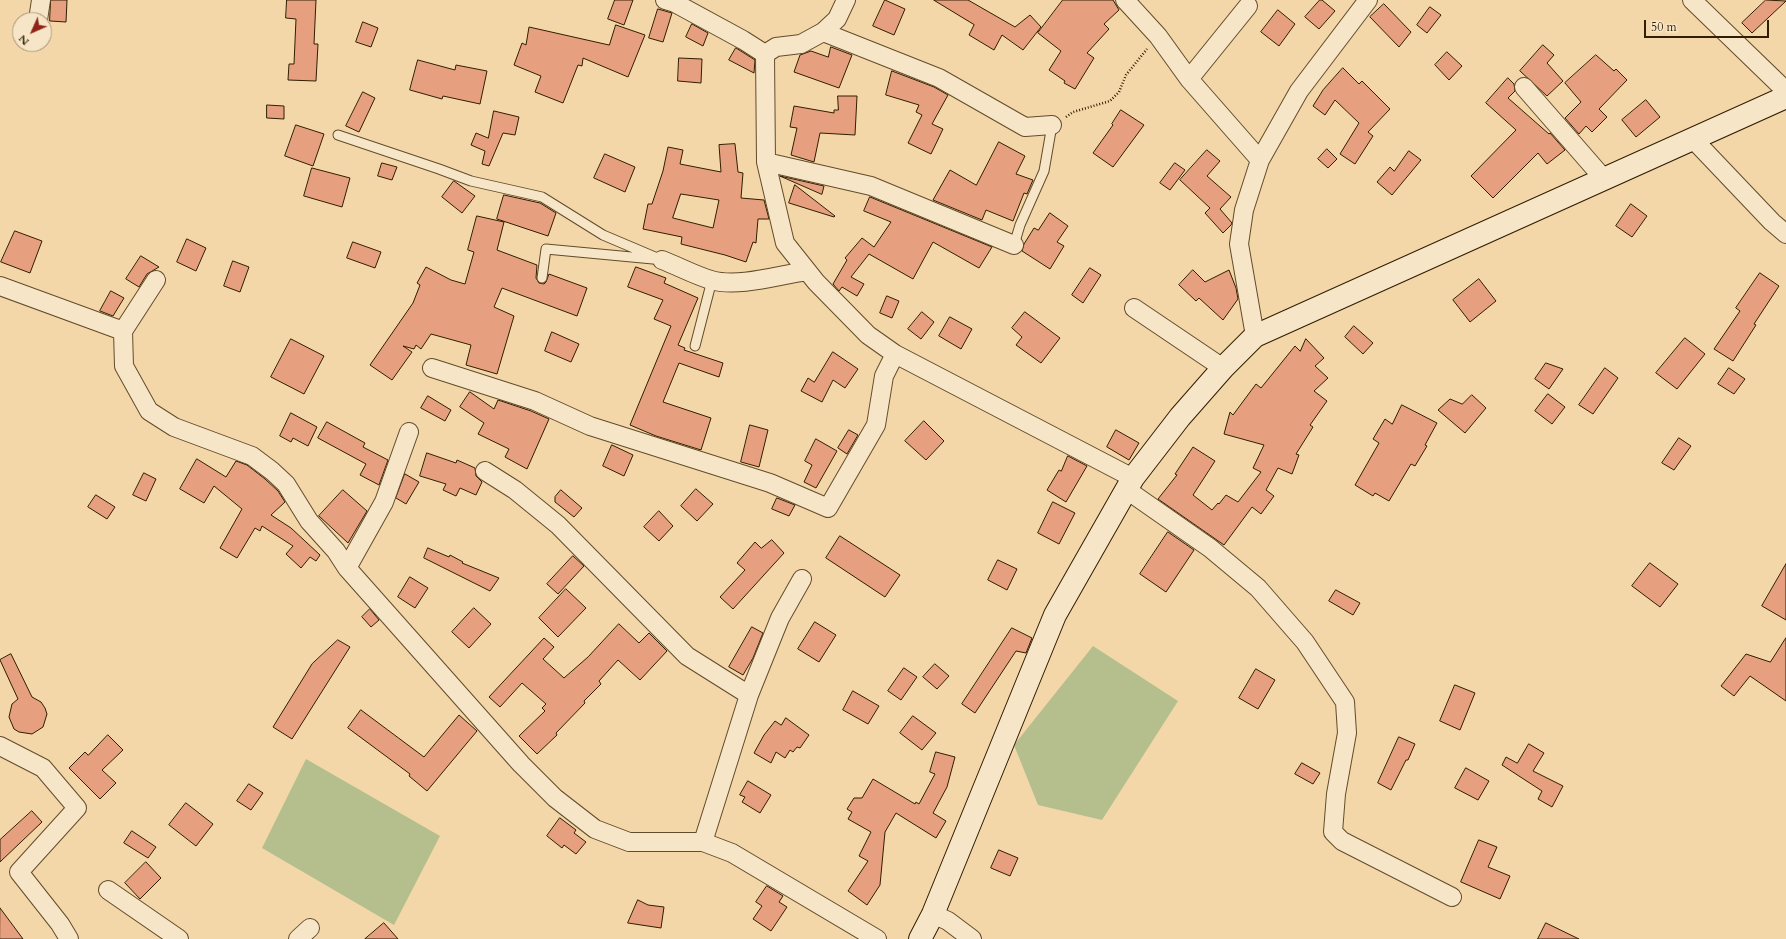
<!DOCTYPE html>
<html>
<head>
<meta charset="utf-8">
<style>
	body { margin:0 }
	#map { position:relative; width:1786px; height:939px; overflow:hidden; background:#f3d7a9; font-family:Cardo,serif }
	canvas { display:block }
	.north { position:absolute; left:12px; top:12px; width:40px; height:40px; box-sizing:border-box; background:#f7e5c7; border:1px solid #a89577; border-radius:50%; rotate:225deg; font-size:11px; font-weight:700; line-height:16px; text-align:center; color:#311d00 }
	.north::after { content:''; display:block; margin:auto; width:14px; height:18px; background:#8f2418; clip-path:polygon(50% 0,100% 100%,50% 72%,0 100%) }
	.scale { position:absolute; left:1644px; top:20px; width:125px; height:18px; box-sizing:border-box; border:2px solid #311d00; border-top:0; padding-left:5px; font-size:12px; line-height:14px; white-space:nowrap; color:#311d00; -webkit-text-stroke:3px #f7e5c7; paint-order:stroke }
</style>
</head>
<body>
<div id="map">
<canvas width="1786" height="939"></canvas>
<div class="north">N</div>
<div class="scale">50 m</div>
</div>
<script>
const ctx = document.querySelector('canvas').getContext('2d');
ctx.lineJoin = 'round';
function fillPath(path, color) {
  ctx.fillStyle = color;
  ctx.fill(path, 'evenodd');
}
function strokePath(path, color, width, dash) {
  ctx.strokeStyle = color;
  ctx.lineWidth = width;
  ctx.lineCap = dash ? 'butt' : 'round';
  ctx.setLineDash(dash || []);
  ctx.stroke(path);
}
const green = new Path2D(`
	M 1093,646 L 1178,701 L 1102,820 L 1038,805 L 1014,745 Z
	M 306,759 L 440,836 L 394,925 L 262,848 Z`);
const building = new Path2D(`
	M 51,0 L 67,0 L 66,22 L 50,21 Z
	M 287,0 L 316,0 L 314,44 L 318,44 L 316,81 L 288,80 L 289,64 L 294,64 L 296,19 L 286,18 Z
	M 615,0 L 633,0 L 624,25 L 608,19 Z
	M 885,0 L 905,9 L 894,35 L 873,26 Z
	M 934,0 L 968,0 L 1015,27 L 1030,15 L 1041,27 L 1023,50 L 1002,35 L 994,50 L 969,35 L 974,25 Z
	M 1063,0 L 1113,0 L 1119,10 L 1104,24 L 1109,29 L 1087,53 L 1094,58 L 1075,89 L 1064,83 L 1065,81 L 1049,70 L 1061,51 L 1038,33 Z
	M 1320,0 L 1322,0 L 1335,11 L 1319,29 L 1305,17 Z
	M 1766,0 L 1786,1 L 1752,33 L 1742,23 Z
	M 1384,4 L 1411,32 L 1399,47 L 1370,17 Z
	M 1430,7 L 1441,15 L 1427,33 L 1417,25 Z
	M 658,9 L 672,13 L 663,42 L 649,38 Z
	M 1278,10 L 1295,24 L 1279,46 L 1261,32 Z
	M 363,22 L 378,28 L 371,47 L 356,42 Z
	M 692,24 L 708,33 L 703,46 L 686,37 Z
	M 616,25 L 645,35 L 628,77 L 583,58 L 582,66 L 578,65 L 563,103 L 535,92 L 541,76 L 514,65 L 522,43 L 526,45 L 529,27 L 609,45 Z
	M 1543,45 L 1554,55 L 1547,63 L 1563,81 L 1547,96 L 1520,71 Z
	M 831,47 L 852,55 L 839,88 L 794,72 L 800,55 L 811,51 L 828,57 Z
	M 736,48 L 755,60 L 754,73 L 729,60 Z
	M 1447,52 L 1462,66 L 1449,80 L 1435,65 Z
	M 1596,55 L 1614,71 L 1616,69 L 1627,80 L 1599,109 L 1607,117 L 1592,132 L 1586,126 L 1579,134 L 1565,118 L 1581,102 L 1565,83 Z
	M 679,58 L 702,59 L 701,83 L 678,81 Z
	M 418,60 L 455,70 L 456,65 L 487,71 L 480,104 L 443,96 L 442,99 L 410,90 Z
	M 1343,68 L 1359,84 L 1362,81 L 1390,109 L 1368,132 L 1373,136 L 1355,164 L 1340,154 L 1359,123 L 1335,100 L 1325,115 L 1313,106 L 1323,90 Z
	M 892,71 L 934,87 L 948,95 L 932,124 L 943,129 L 931,154 L 908,143 L 922,115 L 916,112 L 919,105 L 886,95 Z
	M 1508,78 L 1514,84 L 1515,91 L 1508,98 L 1549,134 L 1550,133 L 1565,150 L 1547,164 L 1538,153 L 1493,198 L 1471,176 L 1516,130 L 1486,103 Z
	M 363,92 L 375,98 L 359,132 L 346,126 Z
	M 838,96 L 857,96 L 855,135 L 820,133 L 814,162 L 791,155 L 797,128 L 790,127 L 794,106 L 834,113 L 834,110 L 838,110 Z
	M 1646,100 L 1660,117 L 1636,137 L 1622,120 Z
	M 267,105 L 284,106 L 284,119 L 267,118 Z
	M 1121,110 L 1144,125 L 1113,167 L 1093,153 L 1113,125 L 1112,124 Z
	M 494,111 L 519,117 L 515,135 L 503,133 L 489,166 L 482,164 L 485,151 L 471,145 L 476,133 L 488,138 Z
	M 296,125 L 324,134 L 313,166 L 285,156 Z
	M 999,142 L 1025,156 L 1016,174 L 1033,180 L 1027,194 L 1024,193 L 1013,221 L 986,210 L 982,220 L 933,200 L 950,170 L 976,185 Z
	M 735,144 L 738,172 L 743,173 L 741,198 L 764,200 L 769,219 L 758,219 L 756,243 L 753,242 L 746,262 L 725,255 L 681,244 L 682,237 L 643,229 L 648,204 L 652,204 L 663,171 L 668,147 L 683,150 L 680,164 L 721,172 L 719,145 ZM 681,194 L 719,200 L 713,228 L 673,218 Z
	M 1327,149 L 1337,159 L 1328,168 L 1318,159 Z
	M 1207,150 L 1220,161 L 1207,176 L 1231,197 L 1220,209 L 1232,223 L 1231,225 L 1223,233 L 1205,213 L 1210,208 L 1180,180 Z
	M 1409,151 L 1421,160 L 1392,195 L 1377,182 L 1390,167 L 1394,171 Z
	M 605,154 L 635,167 L 625,192 L 594,178 Z
	M 382,163 L 397,167 L 392,180 L 378,176 Z
	M 1175,163 L 1185,170 L 1170,190 L 1160,183 Z
	M 312,168 L 350,178 L 342,207 L 304,196 Z
	M 780,176 L 824,186 L 822,194 Z
	M 454,181 L 475,196 L 462,213 L 442,197 Z
	M 795,185 L 835,216 L 834,217 L 789,203 Z
	M 504,195 L 540,203 L 556,213 L 548,236 L 497,219 Z
	M 870,197 L 992,247 L 979,268 L 933,242 L 913,279 L 869,254 L 851,277 L 864,284 L 857,296 L 842,287 L 839,291 L 833,284 L 847,260 L 845,258 L 862,238 L 874,247 L 891,222 L 864,211 Z
	M 1631,204 L 1647,216 L 1632,237 L 1616,226 Z
	M 1050,213 L 1068,226 L 1057,242 L 1064,246 L 1050,269 L 1022,251 L 1024,244 L 1034,228 L 1038,230 Z
	M 477,216 L 504,222 L 497,250 L 537,265 L 536,278 L 539,283 L 544,284 L 546,282 L 549,274 L 587,288 L 577,316 L 502,288 L 494,307 L 514,316 L 497,374 L 466,365 L 471,345 L 431,334 L 421,349 L 416,345 L 414,349 L 403,346 L 412,352 L 392,380 L 370,365 L 413,303 L 420,285 L 417,283 L 426,267 L 451,280 L 465,284 L 474,252 L 468,250 Z
	M 15,231 L 42,241 L 30,273 L 1,262 Z
	M 187,239 L 206,248 L 196,271 L 177,262 Z
	M 353,242 L 381,252 L 375,268 L 347,258 Z
	M 141,256 L 159,267 L 147,274 L 139,287 L 126,279 Z
	M 233,261 L 249,267 L 240,292 L 224,286 Z
	M 636,267 L 666,278 L 664,283 L 698,298 L 678,345 L 685,348 L 684,350 L 723,363 L 719,377 L 679,363 L 663,402 L 711,418 L 701,450 L 656,436 L 630,425 L 671,326 L 654,319 L 663,300 L 628,287 Z
	M 1090,268 L 1101,275 L 1083,303 L 1072,295 Z
	M 1193,270 L 1205,282 L 1229,270 L 1236,288 L 1238,299 L 1223,320 L 1199,298 L 1196,301 L 1179,285 Z
	M 1760,273 L 1779,286 L 1754,324 L 1756,325 L 1733,361 L 1714,349 L 1740,311 L 1736,308 Z
	M 1479,279 L 1496,301 L 1470,322 L 1453,300 Z
	M 111,291 L 124,298 L 113,316 L 100,311 Z
	M 887,296 L 899,301 L 892,318 L 880,313 Z
	M 922,312 L 934,322 L 921,339 L 908,329 Z
	M 1025,312 L 1060,338 L 1041,363 L 1016,345 L 1022,337 L 1012,328 Z
	M 950,317 L 972,329 L 961,349 L 939,336 Z
	M 1354,326 L 1373,343 L 1363,354 L 1345,337 Z
	M 552,332 L 579,344 L 571,362 L 545,351 Z
	M 1685,338 L 1705,354 L 1677,389 L 1656,373 Z
	M 291,339 L 324,356 L 304,394 L 271,377 Z
	M 1306,339 L 1324,358 L 1315,366 L 1328,378 L 1314,391 L 1327,401 L 1310,425 L 1313,427 L 1296,454 L 1299,455 L 1292,474 L 1278,468 L 1266,490 L 1274,496 L 1261,514 L 1252,507 L 1224,545 L 1158,499 L 1177,475 L 1175,474 L 1193,447 L 1215,461 L 1193,495 L 1212,510 L 1218,503 L 1219,504 L 1226,495 L 1238,502 L 1261,472 L 1253,468 L 1264,445 L 1224,434 L 1230,412 L 1233,415 L 1256,384 L 1261,388 L 1295,346 L 1300,351 Z
	M 833,352 L 858,369 L 845,388 L 833,380 L 822,402 L 801,391 L 808,378 L 814,382 Z
	M 1546,363 L 1563,369 L 1549,389 L 1535,379 Z
	M 1605,368 L 1618,378 L 1593,414 L 1579,405 Z
	M 1729,368 L 1745,379 L 1734,394 L 1718,384 Z
	M 470,392 L 494,409 L 498,400 L 531,411 L 549,419 L 527,469 L 505,457 L 509,449 L 478,434 L 484,423 L 460,407 Z
	M 1548,394 L 1565,407 L 1552,424 L 1535,411 Z
	M 1472,395 L 1486,408 L 1465,433 L 1438,410 L 1450,399 L 1462,404 Z
	M 428,396 L 451,410 L 445,421 L 421,408 Z
	M 1402,405 L 1437,423 L 1425,445 L 1427,446 L 1415,466 L 1411,464 L 1389,501 L 1375,493 L 1373,496 L 1355,485 L 1379,443 L 1373,439 L 1385,419 L 1392,424 Z
	M 291,413 L 317,427 L 308,446 L 293,438 L 291,442 L 280,436 Z
	M 924,421 L 944,441 L 926,460 L 905,441 Z
	M 327,422 L 365,443 L 363,447 L 388,460 L 379,485 L 360,475 L 366,464 L 318,438 Z
	M 750,425 L 768,430 L 759,467 L 741,462 Z
	M 849,430 L 858,435 L 847,454 L 838,448 Z
	M 1116,430 L 1139,443 L 1129,460 L 1107,447 Z
	M 1679,438 L 1691,446 L 1674,470 L 1662,463 Z
	M 816,439 L 837,451 L 816,488 L 804,482 L 812,465 L 805,461 Z
	M 612,445 L 633,455 L 624,476 L 603,466 Z
	M 427,453 L 456,463 L 457,460 L 475,468 L 476,476 L 482,482 L 476,495 L 460,488 L 456,496 L 443,490 L 446,484 L 420,476 Z
	M 1068,456 L 1087,466 L 1066,502 L 1047,490 L 1059,470 L 1061,471 Z
	M 197,459 L 226,477 L 236,461 L 247,465 L 265,479 L 278,491 L 285,502 L 271,515 L 291,528 L 320,555 L 316,561 L 310,557 L 301,568 L 286,554 L 293,546 L 262,526 L 260,531 L 255,528 L 237,558 L 220,548 L 242,509 L 214,486 L 204,503 L 180,489 Z
	M 144,473 L 156,479 L 146,501 L 133,495 Z
	M 405,474 L 419,482 L 406,504 L 396,498 Z
	M 696,489 L 713,504 L 697,521 L 681,506 Z
	M 343,490 L 367,511 L 348,543 L 319,516 Z
	M 561,490 L 582,508 L 574,517 L 555,502 L 555,497 Z
	M 96,495 L 115,507 L 107,519 L 88,507 Z
	M 777,498 L 795,505 L 789,516 L 772,509 Z
	M 1053,502 L 1075,513 L 1059,544 L 1038,533 Z
	M 659,511 L 673,526 L 659,541 L 644,527 Z
	M 1168,532 L 1194,550 L 1166,592 L 1140,574 Z
	M 840,536 L 900,575 L 885,597 L 826,558 Z
	M 772,540 L 784,553 L 733,609 L 720,597 L 745,570 L 737,563 L 755,542 L 761,548 Z
	M 428,548 L 449,557 L 450,555 L 463,562 L 462,563 L 499,578 L 490,591 L 424,558 Z
	M 573,556 L 584,566 L 558,594 L 547,584 Z
	M 998,560 L 1017,569 L 1007,590 L 988,580 Z
	M 1650,563 L 1678,584 L 1660,607 L 1632,586 Z
	M 1786,564 L 1786,620 L 1762,606 Z
	M 410,577 L 428,588 L 415,608 L 398,597 Z
	M 566,589 L 586,608 L 558,637 L 539,618 Z
	M 1336,590 L 1360,603 L 1353,615 L 1329,601 Z
	M 474,608 L 491,624 L 469,648 L 452,632 Z
	M 370,609 L 379,620 L 371,627 L 362,617 Z
	M 815,622 L 836,635 L 819,662 L 798,649 Z
	M 619,624 L 639,643 L 649,633 L 667,651 L 640,680 L 618,660 L 599,681 L 601,684 L 584,701 L 585,703 L 556,733 L 557,735 L 537,754 L 519,736 L 545,711 L 542,708 L 546,704 L 522,683 L 500,707 L 489,697 L 544,638 L 554,647 L 543,659 L 564,678 L 588,657 Z
	M 752,627 L 763,633 L 753,658 L 743,675 L 729,667 Z
	M 1012,628 L 1032,638 L 1026,653 L 1016,651 L 975,713 L 962,704 Z
	M 1786,638 L 1786,701 L 1750,676 L 1734,696 L 1721,686 L 1746,654 L 1770,662 Z
	M 338,640 L 350,647 L 292,739 L 273,727 L 312,664 Z
	M 11,654 L 32,697 L 41,702 L 45,708 L 47,714 L 43,727 L 32,734 L 19,732 L 14,729 L 9,717 L 12,704 L 18,699 L 0,660 Z
	M 935,664 L 949,676 L 937,689 L 923,677 Z
	M 904,668 L 917,677 L 901,700 L 888,691 Z
	M 1256,669 L 1275,680 L 1258,709 L 1239,698 Z
	M 1455,685 L 1475,693 L 1460,730 L 1440,721 Z
	M 853,691 L 879,706 L 868,724 L 843,710 Z
	M 361,710 L 424,757 L 459,715 L 477,731 L 427,791 L 409,776 L 410,774 L 348,728 Z
	M 913,716 L 936,733 L 922,750 L 900,733 Z
	M 786,718 L 809,735 L 800,748 L 797,747 L 793,752 L 790,750 L 785,758 L 776,752 L 771,763 L 754,753 L 764,735 L 775,721 L 781,725 Z
	M 108,735 L 123,750 L 102,770 L 116,783 L 100,799 L 69,768 L 85,752 L 88,755 Z
	M 1399,737 L 1415,744 L 1408,760 L 1406,760 L 1391,790 L 1378,783 Z
	M 1529,744 L 1544,753 L 1533,771 L 1563,786 L 1552,807 L 1538,799 L 1542,791 L 1502,765 L 1506,757 L 1517,763 Z
	M 936,752 L 955,757 L 947,787 L 933,813 L 946,821 L 936,838 L 896,813 L 885,832 L 880,885 L 867,905 L 848,891 L 868,861 L 859,856 L 871,832 L 848,819 L 852,812 L 847,809 L 854,798 L 862,798 L 873,779 L 915,804 L 916,802 L 919,804 L 935,774 L 930,772 Z
	M 1302,763 L 1320,773 L 1313,784 L 1295,774 Z
	M 1466,768 L 1489,781 L 1478,800 L 1455,788 Z
	M 748,781 L 771,795 L 760,813 L 742,802 L 745,797 L 740,795 Z
	M 249,784 L 263,793 L 251,810 L 237,801 Z
	M 186,803 L 213,824 L 196,846 L 169,825 Z
	M 32,811 L 42,822 L 0,862 L 0,840 Z
	M 560,818 L 576,830 L 574,833 L 586,842 L 576,854 L 564,845 L 562,848 L 547,836 Z
	M 132,831 L 156,847 L 148,858 L 124,843 Z
	M 1479,840 L 1497,847 L 1488,867 L 1510,876 L 1500,899 L 1461,882 Z
	M 999,850 L 1018,858 L 1010,876 L 991,868 Z
	M 146,862 L 161,878 L 140,899 L 125,883 Z
	M 767,886 L 783,896 L 779,902 L 787,907 L 771,931 L 753,919 L 762,906 L 756,902 Z
	M 638,900 L 648,905 L 664,907 L 661,928 L 628,923 Z
	M 0,908 L 23,939 L 0,939 Z
	M 384,923 L 398,939 L 365,939 Z
	M 1546,923 L 1579,939 L 1538,939 Z`);
const path = new Path2D(`
	M 1066,117 L 1073,112 L 1110,101 L 1119,92 L 1126,75 L 1147,49`);
const lane = new Path2D(`
	M 338,135 L 439,169 L 471,181 L 542,197 L 603,235 L 662,260
	M 1014,245 L 1020,225 L 1044,171 L 1052,125
	M 542,278 L 546,249 L 653,259
	M 695,346 L 712,280`);
const street = new Path2D(`
	M 665,0 L 675,3 L 743,40 L 765,54 L 766,162 L 785,243 L 816,282 L 868,335 L 895,354 L 1133,478
	M 1125,0 L 1158,36 L 1189,79 L 1260,160
	M 1692,0 L 1786,91
	M 38,20 L 41,0
	M 823,32 L 939,78 L 1025,127 L 1052,125
	M 765,54 L 776,47 L 801,44 L 823,32 L 837,19 L 846,0
	M 1189,79 L 1248,6
	M 1524,87 L 1604,179
	M 1693,139 L 1772,222 L 1786,234
	M 766,162 L 871,186 L 1014,245
	M 662,260 C 678,266 694,275 711,280 C 738,288 779,275 807,271
	M 156,280 L 123,331 L 124,366 L 149,411 L 174,427 L 252,456 L 272,471 L 286,484 L 309,521 L 336,551 L 347,568 L 521,764 L 555,798 L 595,829 L 629,842 L 703,842 L 732,853 L 877,939
	M 0,286 L 123,331
	M 1134,308 L 1223,368
	M 1255,336 L 1239,244 L 1244,210 L 1260,160 L 1299,91 L 1368,0
	M 432,368 L 535,401 L 590,426 L 770,483 L 828,508 L 876,425 L 884,376 L 895,354
	M 485,471 L 515,490 L 558,525 L 687,656 L 749,695
	M 1127,490 L 1210,548 L 1258,588 L 1305,642 L 1345,702 L 1347,733 L 1336,794 L 1333,832 L 1342,841 L 1452,897
	M 347,568 L 384,502 L 409,432
	M 0,746 L 43,768 L 77,808 L 19,872 L 60,924 L 69,939
	M 703,842 L 749,695 L 780,618 L 802,579
	M 108,890 L 179,939
	M 933,914 L 948,921 L 972,939
	M 298,939 L 310,928`);
const secondary = new Path2D(`
	M 920,939 L 933,914 L 1055,615 L 1133,478 L 1180,417 L 1223,368 L 1255,336 L 1786,97`);
fillPath(green, '#b4bf8d');
fillPath(building, '#e6a07f');
strokePath(building, '#311d00', 1);
strokePath(lane, '#624c2a', 11);
strokePath(street, '#624c2a', 20);
strokePath(secondary, '#311d00', 24);
strokePath(path, '#311d00', 2.5, [1, 2]);
strokePath(lane, '#f7e5c7', 9);
strokePath(street, '#f7e5c7', 18);
strokePath(secondary, '#f7e5c7', 22);
</script>
</body>
</html>
